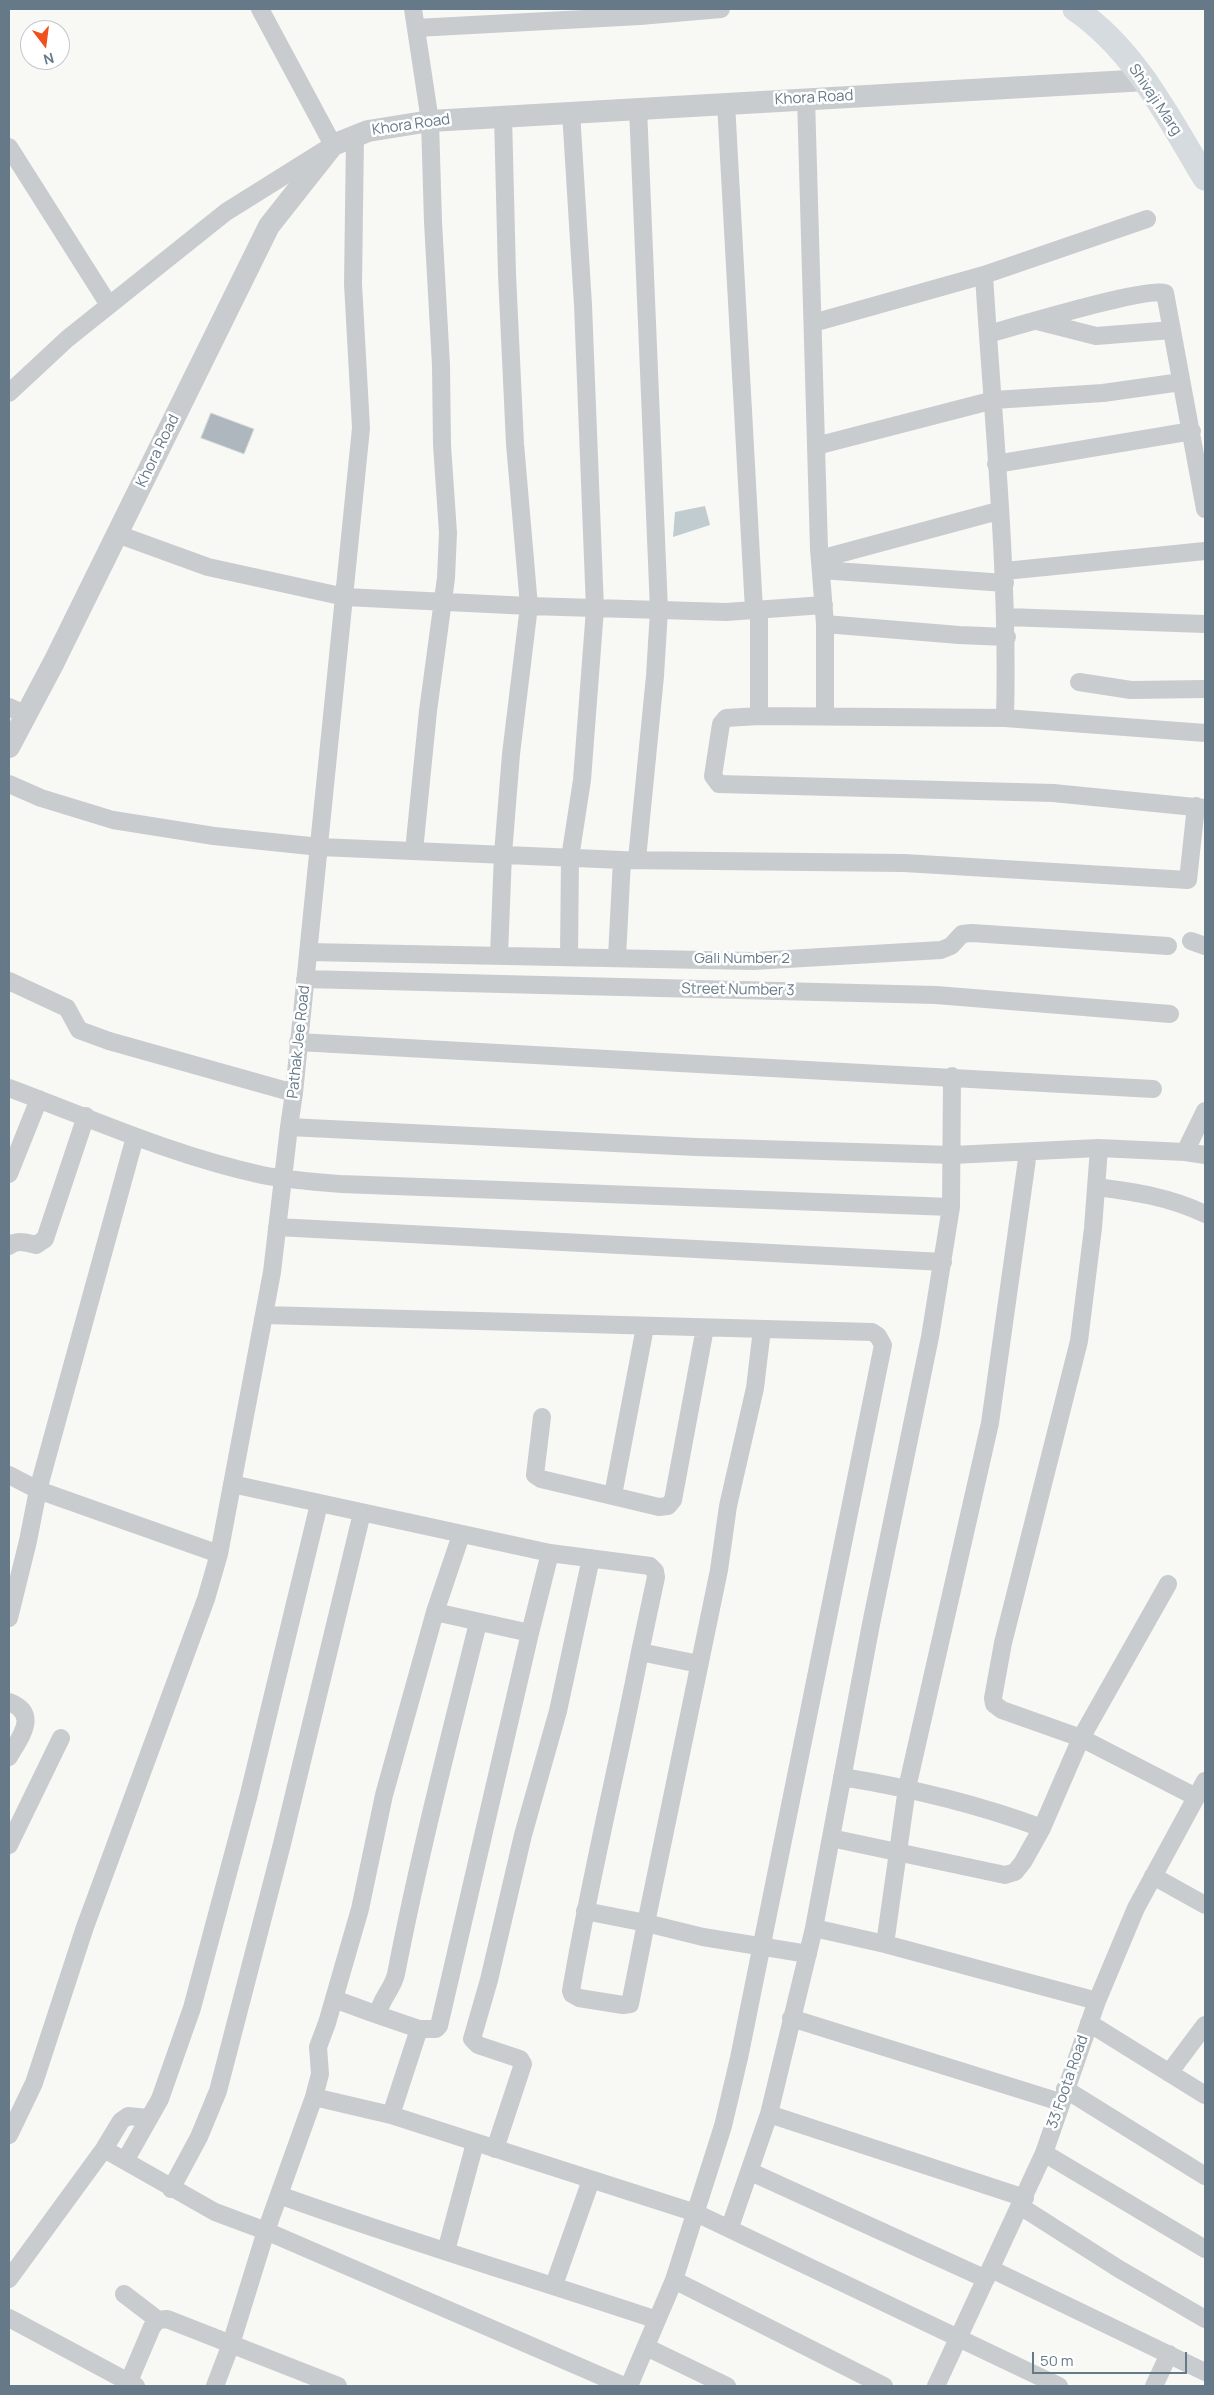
<!DOCTYPE html>
<html>
<head>
<meta charset="utf-8">
<style>
	body { margin:0 }
	#map { position:relative; width:1214px; height:2395px; overflow:hidden; background:#f8f8f5; font-family:Manrope,sans-serif }
	canvas { display:block }
	.frame { position:absolute; inset:0; border:10px solid #657989; pointer-events:none }
	.north { position:absolute; left:20px; top:20px; width:50px; height:50px; box-sizing:border-box; background:#fff; border:1px solid #c1c9d0; border-radius:50%; rotate:165deg; font-size:14px; font-weight:700; line-height:20px; text-align:center; color:#657989 }
	.north::after { content:''; display:block; margin:auto; width:18px; height:22px; background:#f0501e; clip-path:polygon(50% 0,100% 100%,50% 72%,0 100%) }
	.scale { position:absolute; left:1032px; top:2352px; width:155px; height:22px; box-sizing:border-box; border:2px solid #657989; border-top:0; padding-left:6px; font-size:15px; line-height:18px; white-space:nowrap; color:#657989; -webkit-text-stroke:4px #fff; paint-order:stroke }
</style>
</head>
<body>
<div id="map">
<canvas width="1214" height="2395"></canvas>
<div class="frame"></div>
<div class="north">N</div>
<div class="scale">50 m</div>
</div>
<script>
const ctx = document.querySelector('canvas').getContext('2d');
ctx.lineJoin = 'round';
function fillPath(path, color) {
  ctx.fillStyle = color;
  ctx.fill(path, 'evenodd');
}
function strokePath(path, color, width, dash) {
  ctx.strokeStyle = color;
  ctx.lineWidth = width;
  ctx.lineCap = dash ? 'butt' : 'round';
  ctx.setLineDash(dash || []);
  ctx.stroke(path);
}
function write(font, color, halo, rows, align = 'center') {
  ctx.font = font + ' Manrope,sans-serif';
  ctx.lineWidth = 5;
  ctx.setLineDash([]);
  ctx.textBaseline = 'middle';
  ctx.strokeStyle = halo;
  ctx.fillStyle = color;
  for (const [text, x, y, turn = 0] of rows) {
    ctx.save();
    ctx.translate(x, y);
    ctx.rotate((+turn || 0) * Math.PI / 180);
    ctx.textAlign = isNaN(turn) ? turn : align;
    if (halo) ctx.strokeText(text, 0, 0);
    ctx.fillText(text, 0, 0);
    ctx.restore();
  }
}
const water = new Path2D(`
	M 705,506 L 710,525 L 673,537 L 675,512 Z`);
const building = new Path2D(`
	M 211,413 L 254,429 L 244,454 L 201,438 Z`);
const minor = new Path2D(`
	M 413,9 L 430,121 L 433,222 L 441,365 L 442,445 L 448,533 L 446,578 L 428,711 L 414,851
	M 416,28 L 640,16 L 721,9
	M 806,98 L 819,549 L 825,624 L 825,716
	M 726,103 L 754,610
	M 9,147 L 109,305
	M 984,275 C 993,423 1009,570 1005,718
	M 1037,321 L 1096,336 L 1172,330
	M 813,323 L 984,275 L 1147,219
	M 988,334 C 1017,326 1145,287 1165,293 L 1205,509
	M 9,393 L 67,339 L 226,212 L 333,145 L 260,9
	M 816,446 L 994,400 L 1103,393 L 1181,382
	M 996,464 L 1192,431
	M 117,534 L 208,567 L 345,597 L 529,606 L 726,612 L 824,605
	M 820,559 L 998,511
	M 821,570 L 1005,583
	M 1005,571 L 1205,551
	M 759,610 L 759,716 L 1005,718 L 1205,733
	M 1006,617 L 1205,624
	M 825,624 L 959,635 L 1007,637
	M 1079,682 L 1131,690 L 1205,689
	M 9,707 L 26,715
	M 759,716 L 726,718 L 721,724 L 713,776 L 719,784 L 1053,793 L 1205,808
	M 9,784 L 41,798 L 113,820 L 214,836 L 320,847 L 622,860 L 904,863 L 1188,880 L 1196,806
	M 637,859 L 655,676 L 659,610 L 638,108
	M 1191,941 L 1205,946
	M 308,952 L 753,961 L 941,950 L 951,946 L 962,934 L 972,933 L 1168,946
	M 499,955 L 503,854 L 511,754 L 529,606 L 515,444 L 507,274 L 503,116
	M 569,956 L 570,858 L 582,780 L 595,609 L 583,305 L 571,112
	M 617,957 L 622,860
	M 305,979 L 936,995 L 1170,1014
	M 9,981 L 67,1008 L 79,1030 L 109,1041 L 294,1093
	M 298,1042 L 1153,1089
	M 9,1088 C 92,1119 174,1156 262,1175 C 288,1180 315,1182 341,1184 L 951,1207
	M 289,1127 L 696,1147 L 952,1155 L 1099,1148 L 1185,1152 L 1205,1155
	M 1099,1148 L 1093,1228 L 1079,1341 L 1003,1643 L 993,1698 L 994,1704 L 1002,1710 L 1081,1738 L 1196,1797
	M 1185,1152 L 1205,1111
	M 9,1174 L 39,1099
	M 1097,1187 C 1135,1192 1170,1197 1205,1214
	M 277,1227 L 943,1262
	M 9,1246 C 17,1239 27,1243 36,1245 L 45,1239 L 86,1116
	M 265,1315 L 872,1332 L 878,1336 L 883,1345 L 739,2058 L 723,2126 L 674,2280 L 629,2386
	M 762,1329 L 755,1388 L 728,1506 L 719,1570 L 646,1923 L 703,1937 L 808,1954
	M 542,1417 L 535,1475 L 541,1479 L 659,1507 L 668,1506 L 673,1500 L 705,1328
	M 9,1475 L 38,1490 L 219,1554
	M 232,1484 L 550,1553 L 650,1566 L 655,1571 L 656,1577 L 640,1652 L 699,1664
	M 613,1495 L 645,1327
	M 461,1535 L 435,1612 L 530,1633 L 550,1553
	M 9,1618 L 28,1541 L 38,1490 L 135,1137
	M 9,1702 C 40,1714 20,1737 9,1757
	M 842,1777 C 911,1788 977,1804 1042,1828
	M 831,1838 L 1005,1875 L 1015,1872 L 1023,1862 L 1042,1828 L 1081,1738 L 1168,1584
	M 9,1845 L 61,1738
	M 1153,1876 L 1205,1905
	M 585,1911 L 646,1923 L 630,2004 L 623,2005 L 579,1998 L 572,1994 L 571,1991 C 590,1877 618,1766 640,1652
	M 814,1928 L 885,1944 L 1097,2001
	M 885,1944 L 907,1788 L 990,1423 L 1028,1152
	M 334,1999 L 378,2015
	M 791,2018 L 1060,2102
	M 1089,2023 L 1205,2095
	M 419,2029 L 378,2015 C 380,1999 393,1989 396,1974 C 419,1856 449,1739 478,1623
	M 1169,2073 L 1205,2025
	M 1065,2089 L 1205,2176
	M 314,2097 L 391,2115 L 696,2213 L 1059,2386
	M 769,2114 L 1025,2198
	M 391,2115 L 419,2029 L 436,2029 L 439,2026 L 530,1633
	M 9,2135 L 34,2083 L 85,1927 L 206,1599 L 219,1554 L 272,1272 L 289,1127 L 294,1093 L 361,428 L 353,284 L 355,136
	M 104,2149 L 215,2212 L 266,2231 L 624,2386
	M 495,2149 L 523,2064 L 520,2059 L 478,2045 L 472,2039 L 489,1980 L 523,1835 L 558,1711 L 591,1558
	M 1044,2153 L 1205,2249
	M 125,2161 L 160,2099 L 192,2008 L 248,1798 L 319,1504
	M 751,2172 L 986,2279
	M 171,2189 L 199,2137 L 218,2091 L 282,1844 L 362,1513
	M 279,2195 C 404,2240 531,2278 657,2320
	M 1020,2206 L 1119,2269 L 1205,2319
	M 730,2227 L 769,2114 L 814,1928 L 871,1624 L 930,1337 L 951,1207 L 952,1076
	M 446,2251 L 475,2143
	M 991,2269 L 1205,2372
	M 9,2279 L 104,2149 L 121,2121 L 128,2116 L 148,2118
	M 674,2280 L 884,2386
	M 554,2285 L 591,2180
	M 124,2294 L 158,2320
	M 9,2318 L 136,2386
	M 646,2347 L 727,2386
	M 127,2386 L 152,2327 L 158,2320 L 167,2319 L 338,2386
	M 215,2386 L 231,2344 L 266,2231 L 314,2097 L 320,2074 L 318,2047 L 327,2023 L 360,1909 L 384,1795 L 435,1612
	M 936,2386 L 1044,2153 L 1097,2001 L 1136,1908 L 1205,1781
	M 1154,2386 L 1169,2354`);
const tertiary = new Path2D(`
	M 9,747 L 54,662 L 269,226 L 333,145 L 368,131 L 430,121 L 1146,80`);
const secondary = new Path2D(`
	M 1075,9 C 1135,50 1168,117 1205,178`);
const streetNames = [
	["Khora Road",814,98,-3],
	["Shivaji Marg",1155,100,56],
	["Khora Road",411,125,-8],
	["Khora Road",158,451,-64],
	["Gali Number 2",742,959],
	["Street Number 3",738,990,1],
	["Pathak Jee Road",299,1042,-84],
	["33 Foota Road",1068,2082,-71]
];
fillPath(water, '#c1ccd1');
fillPath(building, '#aeb7bd');
strokePath(building, '#dadad8', 1);
strokePath(minor, '#c8cccf', 18);
strokePath(tertiary, '#c8cccf', 22);
strokePath(secondary, '#d6dbdf', 25);
write('15px', '#657989', '#fff', streetNames);
</script>
</body>
</html>
